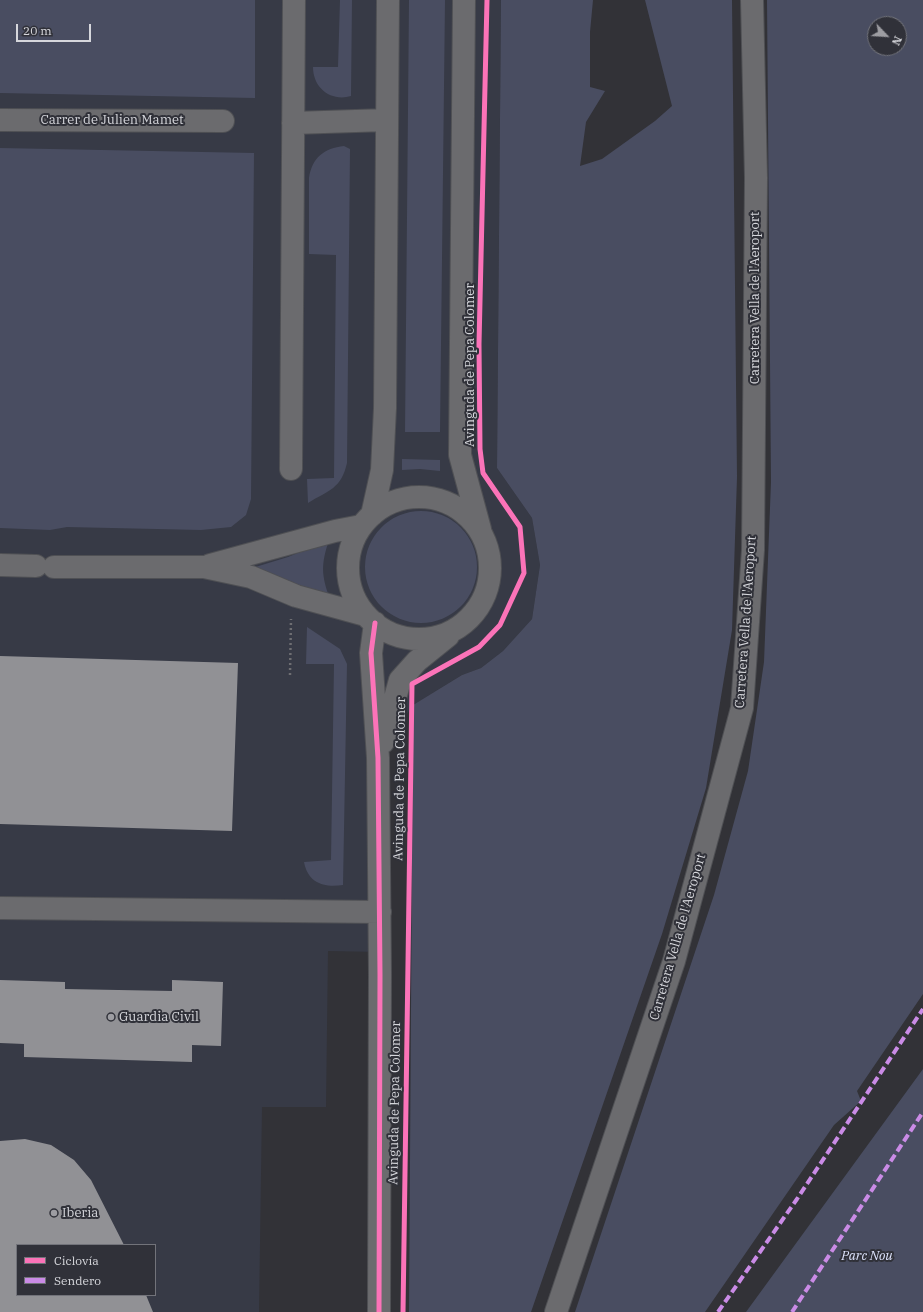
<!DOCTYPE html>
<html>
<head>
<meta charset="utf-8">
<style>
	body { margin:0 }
	#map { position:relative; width:923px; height:1312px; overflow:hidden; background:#323237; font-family:"IBM Plex Serif",serif }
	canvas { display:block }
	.legend { position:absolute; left:16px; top:1244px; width:140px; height:52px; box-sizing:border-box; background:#303139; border:1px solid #72737a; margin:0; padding:5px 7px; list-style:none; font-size:12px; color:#d6d7dc }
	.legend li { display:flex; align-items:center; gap:8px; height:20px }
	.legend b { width:20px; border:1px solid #72737a }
	.north { position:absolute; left:867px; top:16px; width:40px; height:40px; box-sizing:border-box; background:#303139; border:1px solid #72737a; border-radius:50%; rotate:115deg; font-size:11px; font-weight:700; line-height:16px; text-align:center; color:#d6d7dc }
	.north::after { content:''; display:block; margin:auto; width:14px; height:18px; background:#9d9da2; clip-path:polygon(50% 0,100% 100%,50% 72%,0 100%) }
	.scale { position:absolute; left:16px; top:24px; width:75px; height:18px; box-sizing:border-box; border:2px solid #d6d7dc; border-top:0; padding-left:5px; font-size:12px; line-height:14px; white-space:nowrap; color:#d6d7dc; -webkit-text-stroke:3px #303139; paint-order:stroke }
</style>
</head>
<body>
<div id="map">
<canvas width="923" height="1312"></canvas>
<ul class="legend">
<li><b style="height:5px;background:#fb73b8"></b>Ciclovía</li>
<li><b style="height:5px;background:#ca8be6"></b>Sendero</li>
</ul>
<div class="north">N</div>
<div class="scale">20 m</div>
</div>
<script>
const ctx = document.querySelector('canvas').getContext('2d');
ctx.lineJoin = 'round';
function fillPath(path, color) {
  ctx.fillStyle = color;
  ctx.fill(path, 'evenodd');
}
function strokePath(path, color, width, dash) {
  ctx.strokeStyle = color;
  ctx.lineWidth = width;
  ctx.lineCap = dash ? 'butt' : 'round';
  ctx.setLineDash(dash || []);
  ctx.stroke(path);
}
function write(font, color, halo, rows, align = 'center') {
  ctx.font = font + ' "IBM Plex Serif",serif';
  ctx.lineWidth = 4;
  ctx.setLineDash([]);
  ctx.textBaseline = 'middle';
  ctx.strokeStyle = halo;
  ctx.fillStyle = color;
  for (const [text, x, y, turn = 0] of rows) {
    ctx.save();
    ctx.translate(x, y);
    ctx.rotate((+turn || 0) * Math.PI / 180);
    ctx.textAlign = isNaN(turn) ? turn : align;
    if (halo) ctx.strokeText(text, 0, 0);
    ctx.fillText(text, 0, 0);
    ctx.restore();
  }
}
const built = new Path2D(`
	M 0,0 L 501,0 L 497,468 L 532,518 L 540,565 L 532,619 L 503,651 L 481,668 L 462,675 L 413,705 L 378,758 L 380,952 L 328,951 L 326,1107 L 262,1107 L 259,1312 L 0,1312 ZM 17,1245 L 155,1245 L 155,1295 L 17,1295 Z`);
const green = new Path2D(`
	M 0,0 L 255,0 L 255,98 L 0,93 Z
	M 340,0 L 352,0 L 351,96 C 331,102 313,88 313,67 L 338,67 Z
	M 409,0 L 445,0 L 440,432 L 405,432 Z
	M 501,0 L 593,0 L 590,32 L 590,87 L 605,91 L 586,122 L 580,166 L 602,159 L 655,121 L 672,106 L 645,0 L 732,0 L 737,477 L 732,630 L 706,788 L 662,934 L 531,1312 L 409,1312 L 413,705 L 462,675 L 481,668 L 503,651 L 532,619 L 540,565 L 532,518 L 497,468 Z
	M 767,0 L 923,0 L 923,994 L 857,1091 L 861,1101 L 834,1125 L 705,1312 L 575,1312 L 714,895 L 748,771 L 764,662 L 771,482 ZM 875,24 L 899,24 L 899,48 L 875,48 Z
	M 344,146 L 350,149 L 347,463 C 341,489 329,490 308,503 L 307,479 L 334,478 L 336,255 L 309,254 L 309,178 C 312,158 324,148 344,146 Z
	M 0,148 L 254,153 L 251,499 L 246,515 L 231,527 L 201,530 L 67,527 L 50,530 L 0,528 Z
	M 402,459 L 440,460 L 440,471 L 420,469 L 402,470 Z
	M365 567a56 56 0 1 1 112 0a56 56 0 1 1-112 0Z
	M 329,540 C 321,564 321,575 330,599 L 249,569 L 288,557 Z
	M 307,627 L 340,649 L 347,664 L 343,885 C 324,888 308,883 304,862 L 331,860 L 334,664 L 306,664 Z
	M 923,1069 L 923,1312 L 746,1312 Z`);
const building = new Path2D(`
	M 0,656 L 238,663 L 232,831 L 0,824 Z
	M 0,980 L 65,982 L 65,989 L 172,991 L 172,980 L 223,982 L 221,1046 L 192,1045 L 192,1062 L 24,1057 L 24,1044 L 0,1043 Z
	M 25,1139 L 51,1145 L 74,1160 L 91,1180 L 124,1245 L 17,1245 L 17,1295 L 146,1295 L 153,1312 L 0,1312 L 0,1141 Z`);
const path = new Path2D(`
	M 290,675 L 291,619`);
const minor = new Path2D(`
	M 464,0 L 460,455 L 480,529
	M 0,120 L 223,121
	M 293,123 L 387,120
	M 291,469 L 294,0
	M348 568a71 71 0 1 1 142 0a71 71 0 1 1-142 0Z
	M 372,515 L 382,470 L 385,408 L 388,0
	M 0,565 L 36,566
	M 210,565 L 335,531 L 361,526
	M 54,567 L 204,567 L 251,577 L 296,596 L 365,615
	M 375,623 L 371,653 L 378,758 L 380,975 L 379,1312
	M 383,742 L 400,680 L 417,661 L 448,636
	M 0,908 L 380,912
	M 556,1312 L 674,961 L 742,708 L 753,550 L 756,178 L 752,0`);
const quiet = new Path2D(`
	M 718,1312 L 797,1199 L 923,1009
	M 792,1312 L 923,1112`);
const cycleway = new Path2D(`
	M 375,623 L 371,653 L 378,758 L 380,975 L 379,1312
	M 403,1312 L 412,684 L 479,647 L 500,625 L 524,573 L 520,527 L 483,473 L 480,449 L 479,344 L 487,0`);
const markers = [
	[111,1017,4,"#9d9da2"],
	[54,1213,4,"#9d9da2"]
];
const streetNames = [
	["Carrer de Julien Mamet",112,120],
	["Carretera Vella de l'Aeroport",755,298,-90],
	["Avinguda de Pepa Colomer",470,365,-90],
	["Carretera Vella de l'Aeroport",746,622,-86],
	["Avinguda de Pepa Colomer",400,779,-89],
	["Carretera Vella de l'Aeroport",678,937,-74],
	["Avinguda de Pepa Colomer",395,1103,-89]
];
const poiNames = [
	["Guardia Civil",119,1017],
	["Iberia",62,1213]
];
const parkNames = [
	["Parc Nou",867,1256]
];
fillPath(built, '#373a46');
fillPath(green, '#494d61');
fillPath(building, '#919195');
strokePath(minor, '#4f5054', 24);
strokePath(path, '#6e6e72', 2.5, [2, 3]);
strokePath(minor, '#6b6b6e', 22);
strokePath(quiet, '#ca8be6', 4, [8, 4]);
strokePath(cycleway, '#fb73b8', 5);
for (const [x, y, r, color] of markers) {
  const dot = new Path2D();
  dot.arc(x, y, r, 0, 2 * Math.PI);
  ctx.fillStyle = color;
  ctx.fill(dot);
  strokePath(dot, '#303139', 1.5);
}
write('13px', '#d6d7dc', '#303139', streetNames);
write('13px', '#d6d7dc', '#303139', poiNames, 'left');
write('italic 13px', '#dde3fc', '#303139', parkNames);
</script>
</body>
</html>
